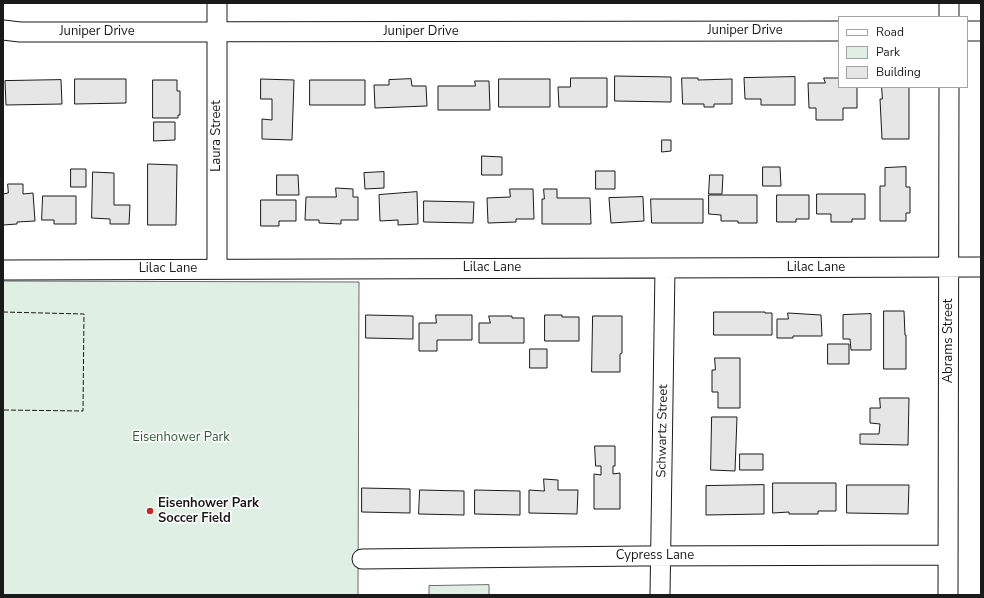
<!DOCTYPE html>
<html>
<head>
<meta charset="utf-8">
<style>
	body { margin:0 }
	#map { position:relative; width:984px; height:598px; overflow:hidden; background:#fff; font-family:"Nunito Sans",sans-serif }
	canvas { display:block }
	.frame { position:absolute; inset:0; border:4px solid #1a1a1a; pointer-events:none }
	.legend { position:absolute; left:838px; top:16px; width:130px; height:72px; box-sizing:border-box; background:#fff; border:1px solid #a3a3a3; margin:0; padding:5px 7px; list-style:none; font-size:12px; color:#1a1a1a }
	.legend li { display:flex; align-items:center; gap:8px; height:20px }
	.legend b { width:20px; border:1px solid #a3a3a3 }
</style>
</head>
<body>
<div id="map">
<canvas width="984" height="598"></canvas>
<div class="frame"></div>
<ul class="legend">
<li><b style="height:5px;background:#fff"></b>Road</li>
<li><b style="height:11px;background:#e0efe3"></b>Park</li>
<li><b style="height:11px;background:#e6e6e6"></b>Building</li>
</ul>
</div>
<script>
const ctx = document.querySelector('canvas').getContext('2d');
ctx.lineJoin = 'round';
function fillPath(path, color) {
  ctx.fillStyle = color;
  ctx.fill(path, 'evenodd');
}
function strokePath(path, color, width, dash) {
  ctx.strokeStyle = color;
  ctx.lineWidth = width;
  ctx.lineCap = dash ? 'butt' : 'round';
  ctx.setLineDash(dash || []);
  ctx.stroke(path);
}
function write(font, color, halo, rows, align = 'center') {
  ctx.font = font + ' "Nunito Sans",sans-serif';
  ctx.lineWidth = 3;
  ctx.setLineDash([]);
  ctx.textBaseline = 'middle';
  ctx.strokeStyle = halo;
  ctx.fillStyle = color;
  for (const [text, x, y, turn = 0] of rows) {
    ctx.save();
    ctx.translate(x, y);
    ctx.rotate((+turn || 0) * Math.PI / 180);
    ctx.textAlign = isNaN(turn) ? turn : align;
    if (halo) ctx.strokeText(text, 0, 0);
    ctx.fillText(text, 0, 0);
    ctx.restore();
  }
}
const green = new Path2D(`
	M 3,281 L 359,282 L 358,595 L 3,595 Z
	M 489,585 L 489,595 L 429,595 L 429,586 Z`);
const building = new Path2D(`
	M 615,76 L 671,77 L 671,102 L 615,101 Z
	M 795,77 L 795,105 L 761,105 L 761,99 L 745,99 L 744,78 Z
	M 571,78 L 607,78 L 607,107 L 559,107 L 558,87 L 570,87 Z
	M 682,78 L 698,78 L 698,80 L 732,79 L 732,104 L 714,104 L 714,107 L 704,107 L 704,104 L 683,104 Z
	M 824,78 L 839,78 L 839,87 L 857,87 L 857,108 L 843,108 L 843,120 L 816,120 L 816,108 L 809,108 L 808,83 L 825,83 Z
	M 75,79 L 126,79 L 126,103 L 75,104 Z
	M 261,79 L 294,80 L 292,140 L 262,139 L 262,119 L 272,120 L 272,99 L 261,99 Z
	M 411,79 L 412,86 L 426,86 L 427,106 L 375,108 L 374,85 L 389,85 L 389,80 Z
	M 499,79 L 550,79 L 550,107 L 499,107 Z
	M 61,80 L 62,104 L 6,105 L 5,81 Z
	M 153,80 L 177,80 L 177,91 L 180,91 L 180,115 L 178,115 L 178,118 L 153,118 Z
	M 310,80 L 365,80 L 365,105 L 310,105 Z
	M 475,81 L 489,81 L 490,110 L 438,110 L 438,86 L 475,86 Z
	M 882,87 L 909,87 L 909,139 L 882,139 L 880,99 L 882,99 Z
	M 154,122 L 175,122 L 175,140 L 154,141 Z
	M 662,140 L 671,140 L 671,151 L 662,152 Z
	M 482,156 L 502,157 L 502,175 L 482,175 Z
	M 148,164 L 177,165 L 176,225 L 148,225 Z
	M 763,167 L 780,167 L 781,186 L 763,186 Z
	M 906,167 L 906,187 L 910,187 L 910,213 L 906,213 L 906,221 L 880,221 L 880,186 L 885,186 L 885,168 Z
	M 71,169 L 86,169 L 86,187 L 71,187 Z
	M 596,171 L 615,171 L 615,189 L 596,189 Z
	M 93,172 L 114,173 L 114,205 L 130,205 L 129,224 L 110,224 L 110,219 L 92,218 Z
	M 384,172 L 384,188 L 365,189 L 364,173 Z
	M 277,175 L 298,175 L 299,195 L 277,195 Z
	M 710,175 L 723,175 L 722,194 L 709,194 Z
	M 8,184 L 23,184 L 23,194 L 33,193 L 35,221 L 17,222 L 17,224 L 3,225 L 3,194 L 8,193 Z
	M 336,188 L 353,189 L 353,197 L 358,197 L 358,220 L 341,220 L 341,224 L 319,223 L 319,220 L 305,220 L 306,197 L 336,197 Z
	M 510,189 L 533,189 L 534,219 L 516,219 L 516,222 L 488,223 L 487,198 L 510,197 Z
	M 544,189 L 557,189 L 557,198 L 590,198 L 591,224 L 542,224 L 542,199 L 544,199 Z
	M 417,192 L 418,224 L 398,225 L 398,220 L 380,221 L 379,195 Z
	M 817,194 L 865,194 L 865,219 L 852,219 L 852,222 L 831,222 L 831,214 L 817,214 Z
	M 709,195 L 757,195 L 757,223 L 738,223 L 738,221 L 721,221 L 721,215 L 709,214 Z
	M 777,195 L 809,195 L 809,219 L 796,219 L 796,222 L 777,222 Z
	M 43,196 L 76,196 L 76,224 L 54,224 L 54,220 L 42,220 Z
	M 643,197 L 644,221 L 611,223 L 609,198 Z
	M 651,199 L 703,199 L 703,223 L 652,223 Z
	M 261,200 L 296,200 L 296,221 L 279,221 L 279,226 L 261,226 Z
	M 424,201 L 474,202 L 473,223 L 424,222 Z
	M 884,311 L 904,311 L 905,335 L 906,335 L 906,369 L 884,369 Z
	M 714,312 L 765,312 L 765,313 L 772,313 L 772,335 L 714,335 Z
	M 788,313 L 821,315 L 822,336 L 793,336 L 793,338 L 777,338 L 777,319 L 788,319 Z
	M 871,314 L 871,350 L 851,350 L 850,339 L 843,339 L 843,315 Z
	M 366,315 L 413,316 L 413,339 L 366,338 Z
	M 436,315 L 472,315 L 472,340 L 437,340 L 437,351 L 419,351 L 419,323 L 436,323 Z
	M 545,315 L 562,315 L 562,317 L 579,317 L 579,341 L 545,341 Z
	M 489,316 L 512,316 L 512,318 L 524,318 L 524,343 L 479,343 L 479,323 L 490,323 Z
	M 593,316 L 622,316 L 622,353 L 620,354 L 620,372 L 592,372 Z
	M 828,344 L 849,344 L 849,364 L 828,364 Z
	M 530,349 L 547,349 L 547,368 L 530,368 Z
	M 715,358 L 740,358 L 740,408 L 718,408 L 718,392 L 712,392 L 712,370 L 715,370 Z
	M 880,398 L 909,398 L 908,445 L 860,444 L 860,434 L 879,434 L 880,424 L 870,423 L 870,408 L 880,408 Z
	M 712,417 L 737,417 L 735,471 L 711,470 Z
	M 595,446 L 615,446 L 615,466 L 613,466 L 613,474 L 620,473 L 620,509 L 594,509 L 594,474 L 601,475 L 601,466 L 596,466 Z
	M 740,454 L 763,454 L 763,470 L 740,470 Z
	M 544,479 L 558,480 L 558,490 L 578,490 L 577,514 L 529,513 L 529,490 L 544,491 Z
	M 773,483 L 836,483 L 836,511 L 818,511 L 818,514 L 789,514 L 789,512 L 773,513 Z
	M 764,485 L 764,514 L 706,515 L 706,486 Z
	M 847,485 L 909,485 L 908,514 L 847,513 Z
	M 362,488 L 410,489 L 410,513 L 362,512 Z
	M 420,490 L 464,491 L 464,515 L 419,514 Z
	M 475,490 L 520,491 L 520,515 L 475,514 Z`);
const minor = new Path2D(`
	M 217,3 L 217,269
	M 949,3 L 949,17
	M 3,30 L 20,32 L 839,31
	M 967,31 L 981,31
	M 3,270 L 981,267
	M 362,559 L 641,556 L 948,555
	M 660,595 L 665,268
	M 948,595 L 949,87`);
const fence = new Path2D(`
	M 3,312 L 84,314 L 83,411 L 3,410`);
const markers = [
	[150,511,4,"#c62828"]
];
const streetNames = [
	["Juniper Drive",745,31],
	["Juniper Drive",97,32],
	["Juniper Drive",421,32],
	["Laura Street",217,136,-90],
	["Lilac Lane",492,268],
	["Lilac Lane",816,268],
	["Lilac Lane",168,269],
	["Abrams Street",949,341,-90],
	["Schwartz Street",663,431,-89],
	["Cypress Lane",655,556]
];
const parkNames = [
	["Eisenhower Park",181,438]
];
const poiNames = [
	["Eisenhower Park",158,504],
	["Soccer Field",158,519]
];
fillPath(green, '#e0efe3');
strokePath(green, '#6a6a6a', 1);
fillPath(building, '#e6e6e6');
strokePath(building, '#1a1a1a', 1);
strokePath(minor, '#1a1a1a', 21);
strokePath(minor, '#fff', 19);
strokePath(fence, '#1a1a1a', 1, [5, 2]);
for (const [x, y, r, color] of markers) {
  const dot = new Path2D();
  dot.arc(x, y, r, 0, 2 * Math.PI);
  ctx.fillStyle = color;
  ctx.fill(dot);
  strokePath(dot, '#fff', 1.5);
}
write('13px', '#1a1a1a', '#fff', streetNames);
write('13px', '#2b5a34', '#fff', parkNames);
write('bold 13px', '#1a1a1a', '#fff', poiNames, 'left');
</script>
</body>
</html>
